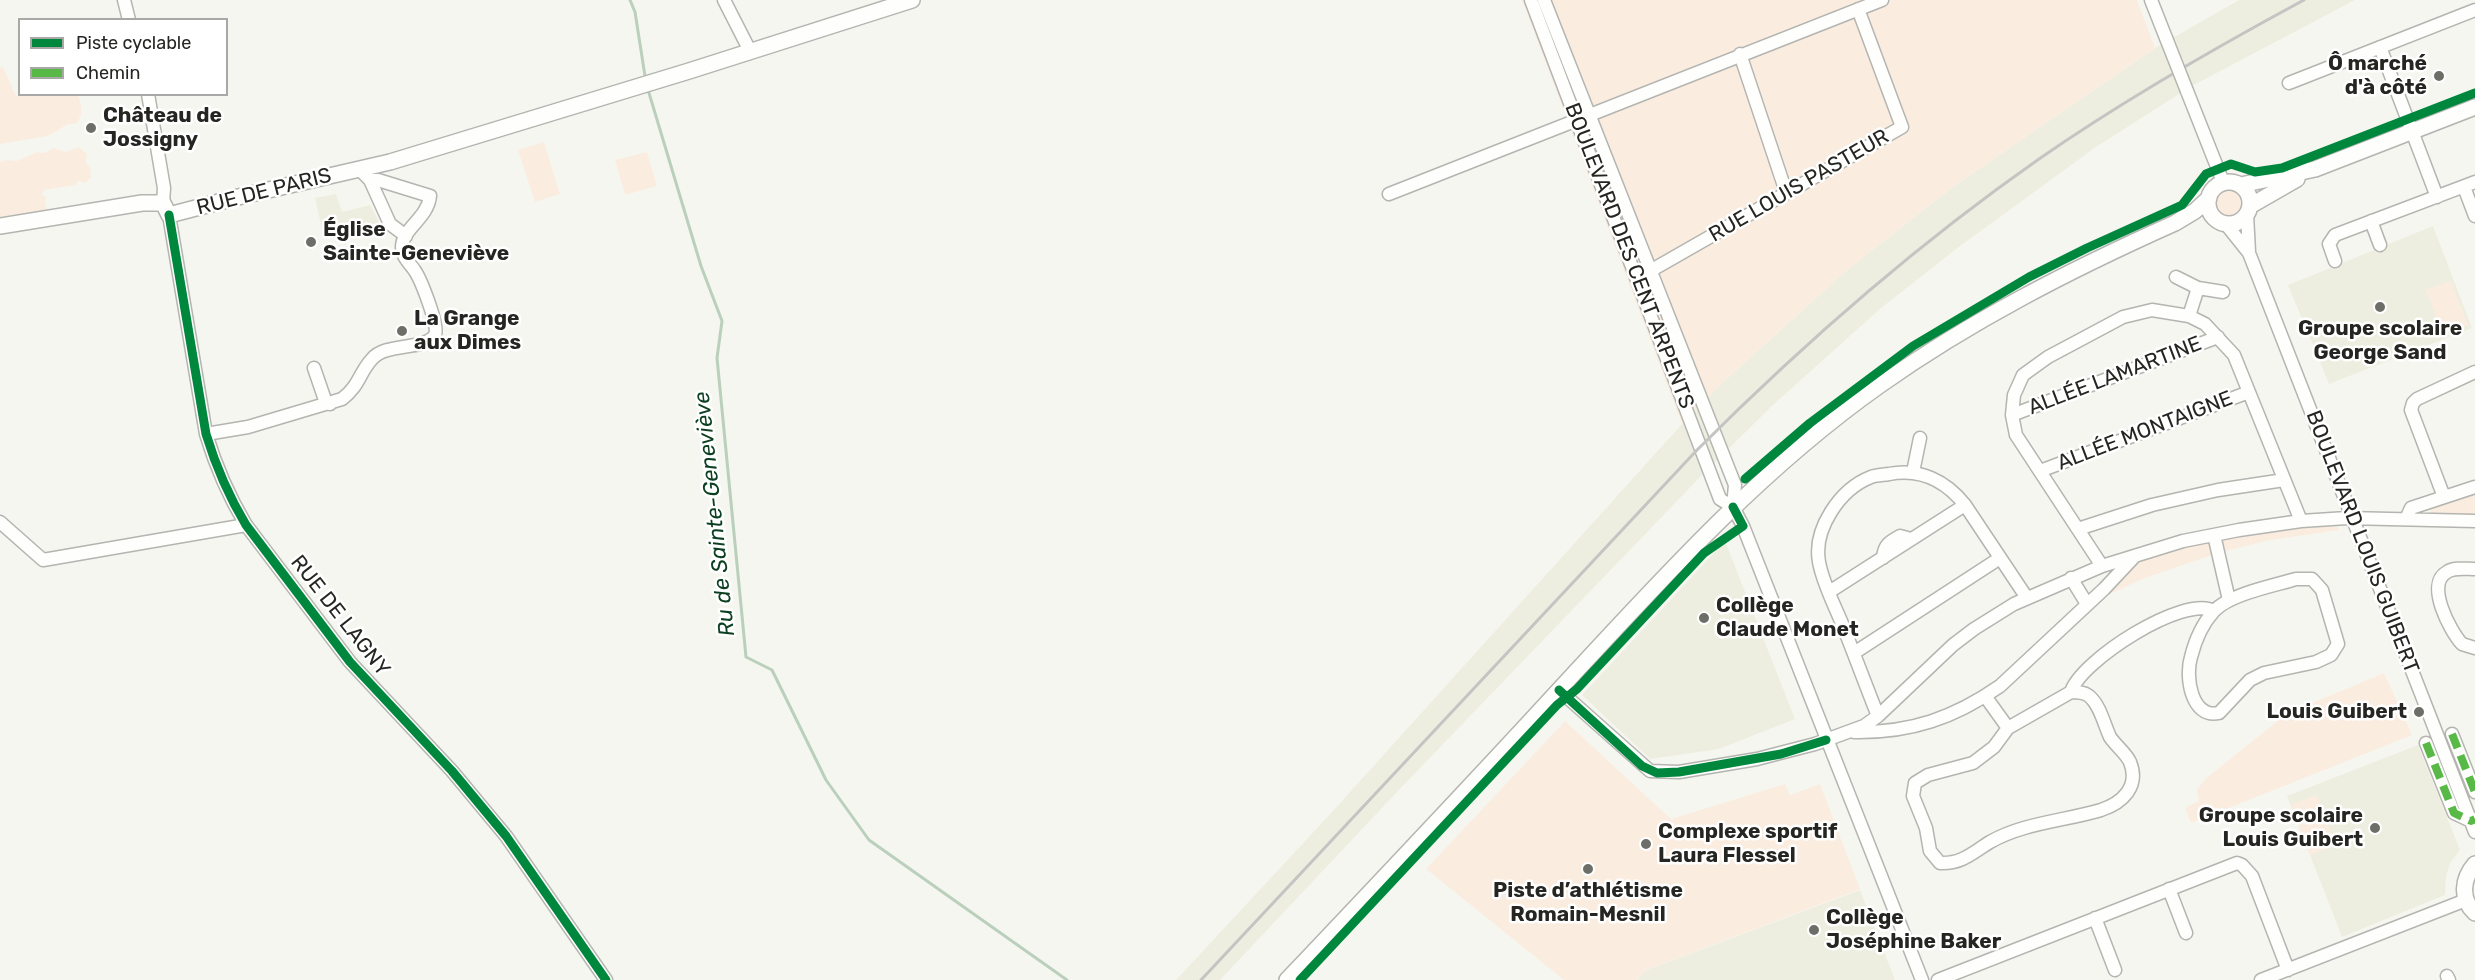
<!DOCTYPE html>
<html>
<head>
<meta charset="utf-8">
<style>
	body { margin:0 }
	#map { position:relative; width:2475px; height:980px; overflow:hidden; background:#f6f6f0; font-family:Rubik,sans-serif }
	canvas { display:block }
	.legend { position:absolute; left:18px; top:18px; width:210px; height:78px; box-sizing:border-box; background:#fff; border:2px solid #a8a8a6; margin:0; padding:8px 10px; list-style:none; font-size:18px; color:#252521 }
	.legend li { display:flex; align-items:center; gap:12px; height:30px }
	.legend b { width:30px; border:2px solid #a8a8a6 }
</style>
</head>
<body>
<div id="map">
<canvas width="2475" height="980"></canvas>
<ul class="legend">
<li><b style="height:8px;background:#00873e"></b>Piste cyclable</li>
<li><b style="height:8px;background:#58b947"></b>Chemin</li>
</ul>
</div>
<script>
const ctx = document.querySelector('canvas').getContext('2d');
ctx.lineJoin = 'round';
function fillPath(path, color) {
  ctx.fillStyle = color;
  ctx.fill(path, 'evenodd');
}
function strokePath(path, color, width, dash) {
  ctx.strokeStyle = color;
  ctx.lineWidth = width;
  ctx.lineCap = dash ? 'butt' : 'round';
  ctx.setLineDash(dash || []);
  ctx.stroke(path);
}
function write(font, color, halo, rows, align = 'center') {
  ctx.font = font + ' Rubik,sans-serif';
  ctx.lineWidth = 5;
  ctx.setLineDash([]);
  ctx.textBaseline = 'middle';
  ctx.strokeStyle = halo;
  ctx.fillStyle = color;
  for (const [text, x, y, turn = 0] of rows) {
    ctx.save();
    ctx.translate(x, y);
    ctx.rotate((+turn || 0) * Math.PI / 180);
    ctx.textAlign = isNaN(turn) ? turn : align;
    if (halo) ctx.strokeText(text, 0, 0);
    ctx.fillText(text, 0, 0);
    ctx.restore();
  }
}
const built = new Path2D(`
	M 2239,0 L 2355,0 L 2190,87 L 2096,147 L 1956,249 L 1880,309 L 1774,404 L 1704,473 L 1396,793 L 1220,980 L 1176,980 L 1332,812 L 1682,424 L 1722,383 L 1847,270 L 1954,186 L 2155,48 Z
	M 336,194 L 342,212 L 370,205 L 380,224 L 349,236 L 346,230 L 330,234 L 328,227 L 322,229 L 315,198 Z
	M 2433,226 L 2472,328 L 2329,384 L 2288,285 Z
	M 1725,541 L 1795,719 L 1719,749 L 1650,759 L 1582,695 Z
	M 2418,745 L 2460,850 L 2450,863 L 2446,877 L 2445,895 L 2342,937 L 2287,796 Z
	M 1860,890 L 1895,980 L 1637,980 L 1644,971 Z`);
const green = new Path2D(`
	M 1522,0 L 2137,0 L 2155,48 L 1954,186 L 1847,270 L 1722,383 L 1682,424 Z
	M 3,67 L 16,96 L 77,95 C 83,102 83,117 76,124 L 68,124 L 48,136 L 0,144 L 0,68 Z
	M 544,142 L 560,194 L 535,202 L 518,150 Z
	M 79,147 L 87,154 L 86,163 L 90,167 L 91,177 L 85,183 L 78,181 L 76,185 L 44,190 L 42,194 L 46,197 L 45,204 L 48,211 L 0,222 L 0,162 L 6,160 L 17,161 L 37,152 L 44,153 L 53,148 L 66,152 Z
	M 647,152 L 657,186 L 625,195 L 615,160 Z
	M2216 203a13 13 0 1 1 26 0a13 13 0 1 1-26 0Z
	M 2451,281 L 2468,325 L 2443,334 L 2426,290 Z
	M 2475,490 L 2475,516 L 2430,514 L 2431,505 Z
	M 2336,523 L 2339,530 L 2270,540 L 2222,552 L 2221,545 L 2226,537 Z
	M 2208,541 L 2215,554 L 2145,578 L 2110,594 L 2107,590 L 2140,558 Z
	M 2384,673 L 2412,735 L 2191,823 L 2185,808 L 2199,801 L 2197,790 L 2204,780 L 2286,714 Z
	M 1565,721 L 1671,819 L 1785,784 L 1790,795 L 1820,784 L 1860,889 L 1644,971 L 1637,980 L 1564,980 L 1426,869 Z
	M 2317,795 L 2335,845 L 2310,855 L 2291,805 Z`);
const stream = new Path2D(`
	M 630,0 L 635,12 L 645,76
	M 649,93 L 701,266 L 722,321 L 717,358 L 746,657 L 772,670 L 826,780 L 869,840 L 1067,980`);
const minor = new Path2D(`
	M 124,0 L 129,20
	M 724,0 L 750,51
	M 1531,0 L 1720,499 L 1733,507 L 1743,526 L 1922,980
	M 1544,0 L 1735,485 L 1733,507
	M 2151,0 L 2166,38
	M 2380,47 L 2437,197
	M 1740,54 L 1786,192
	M 2289,83 L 2475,10
	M 2187,91 L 2223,182
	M 148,94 L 164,188 L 163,203
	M 370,180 L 390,224 L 406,236
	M 2464,187 L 2475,216
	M 1389,194 L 1882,0
	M 2247,214 L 2249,252
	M 169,215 L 206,434 C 216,467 228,495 246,525 L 350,662 L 452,771 L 506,836 L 606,980
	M 2371,221 L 2380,245
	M 2225,223 L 2249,253 L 2475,832
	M 2335,261 L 2329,244 L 2335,235 L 2475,182
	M 1650,271 L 1902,127 L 1858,9
	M 2176,277 L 2198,288 L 2223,292
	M 2189,316 L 2198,288
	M 314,368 L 325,400 L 330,404
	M 2012,415 L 2218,337
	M 206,434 L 248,427 L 342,399 C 360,385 359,373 372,359 C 386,342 425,351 435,335 C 440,328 421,280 415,271 C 410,263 402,258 402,247 C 402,229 428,218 430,196 L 378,180 L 370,180 L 359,169
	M 2040,471 L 2249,392
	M 1913,472 L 1920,438
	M 2444,497 L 2411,410 L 2413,403 L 2417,399 L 2475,372
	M 2406,519 L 2411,508 L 2475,487
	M 0,522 L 43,560 L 246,525
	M 2078,529 L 2152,505 L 2218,490 L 2284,480
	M 2214,535 L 2229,600
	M 1883,558 C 1884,545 1889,542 1900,536 L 1911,539
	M 2102,566 L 2016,435 L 2012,415 L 2014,395 L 2023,375 L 2048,357 L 2123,317 L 2152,310 L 2189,316 L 2205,324 L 2234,355 L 2301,521
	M 2475,569 C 2466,569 2454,567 2447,572 C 2425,584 2450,631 2462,644 L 2475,648
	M 2071,578 L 2087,604
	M 2296,579 L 2312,579 L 2322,590 L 2338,644 L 2331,655 L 2316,662 L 2264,673 L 2250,680 L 2219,713 C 2191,719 2185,676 2191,657 C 2195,641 2203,623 2214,611 C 2230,594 2273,586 2296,579 Z
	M 1829,592 L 1965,505
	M 1854,653 L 2000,558
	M 1559,690 L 1650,771 L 1679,772 L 1757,759 L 1815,744 L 1864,726 L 1878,716 L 1953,645 L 1974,629 L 2014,604 L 2102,566 L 2183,541 L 2239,530 L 2301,521 L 2347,518 L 2475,521
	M 2071,692 C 2078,692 2084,692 2089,696 C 2100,705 2104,724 2110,737 C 2116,746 2126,753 2130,762 C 2140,787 2122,803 2101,810 C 2064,821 2023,823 1990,842 C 1972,853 1962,864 1940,863 L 1930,851 L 1926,828 L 1913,796 L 1915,783 L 1928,775 L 1973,763 L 1994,747 L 2008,728 Z
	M 2071,692 C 2080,661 2184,594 2214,611
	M 1985,696 L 2008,728
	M 1878,716 C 1866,686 1855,656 1843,626 C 1835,606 1823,584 1819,562 C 1813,529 1840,489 1871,477 C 1876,475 1883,475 1889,474 C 1920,468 1946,481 1965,505 L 2027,598
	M 1854,732 C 1911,733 1954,718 2000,686 L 2104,589 L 2135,556
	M 2452,734 L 2475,792
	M 2426,743 L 2454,813 L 2471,821 L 2475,819
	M 2169,889 L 2186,933
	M 2095,918 L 2115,970
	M 2447,976 L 2449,980
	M 1938,980 L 2237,863 L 2242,865 L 2252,876 L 2288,970
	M 2261,980 L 2466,900`);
const major = new Path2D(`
	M2208 203a21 21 0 1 1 42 0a21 21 0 1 1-42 0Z
	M 2241,185 L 2315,169 L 2475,107
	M 2250,206 L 2297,179
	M 0,226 L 142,203 L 163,203 L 169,215 L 238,197 L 390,162 L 689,71 L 912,0
	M 2475,864 C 2462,879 2460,899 2475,913
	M 1287,980 C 1378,884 1469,788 1558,691 C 1659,582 1758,471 1880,385 C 1972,320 2072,269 2175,223 L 2195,211 L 2209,198`);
const rail = new Path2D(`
	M 1201,980 L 1697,450 C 1803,344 1916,245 2039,159 C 2124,100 2213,49 2304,0`);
const minorBridge = new Path2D(`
	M 2166,38 L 2187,91`);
const quiet = new Path2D(`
	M 2452,734 L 2475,792
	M 2426,743 L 2454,813 L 2471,821 L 2475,819`);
const cycleway = new Path2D(`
	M 169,215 L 206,434 C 216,467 228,495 246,525 L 350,662 L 452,771 L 506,836 L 606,980
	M 1745,479 L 1810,423 L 1913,346 L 2029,277 L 2087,248 L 2182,205 L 2206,174 L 2231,164 L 2255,172 L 2282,168 L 2475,93
	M 1559,690 L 1642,766 L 1657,773 L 1679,772 L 1781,754 L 1826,740
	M 1300,980 L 1557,705 L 1577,689 L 1704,553 L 1743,526 L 1733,507`);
const markers = [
	[2439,76,6,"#6e6e69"],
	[91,128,6,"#6e6e69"],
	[311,242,6,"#6e6e69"],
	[2380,307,6,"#6e6e69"],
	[402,331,6,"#6e6e69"],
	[1704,618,6,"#6e6e69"],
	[2419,712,6,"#6e6e69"],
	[2375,828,6,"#6e6e69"],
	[1646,844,6,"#6e6e69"],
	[1588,869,6,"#6e6e69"],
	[1814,930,6,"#6e6e69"]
];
const poiNames = [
	["Ô marché",2427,64,"right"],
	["d'à côté",2427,88,"right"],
	["Château de",103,116],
	["Jossigny",103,140],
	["Église",323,230],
	["Sainte-Geneviève",323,254],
	["La Grange",414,319],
	["aux Dimes",414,343],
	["Groupe scolaire",2380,329,"center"],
	["George Sand",2380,353,"center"],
	["Collège",1716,606],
	["Claude Monet",1716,630],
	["Louis Guibert",2407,712,"right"],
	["Groupe scolaire",2363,816,"right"],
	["Louis Guibert",2363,840,"right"],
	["Complexe sportif",1658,832],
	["Laura Flessel",1658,856],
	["Piste d’athlétisme",1588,891,"center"],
	["Romain-Mesnil",1588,915,"center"],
	["Collège",1826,918],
	["Joséphine Baker",1826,942]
];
const streetNames = [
	["RUE LOUIS PASTEUR",1799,186,-30],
	["RUE DE PARIS",264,192,-14],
	["BOULEVARD DES CENT ARPENTS",1629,256,69],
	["ALLÉE LAMARTINE",2115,376,-21],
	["ALLÉE MONTAIGNE",2145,431,-21],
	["BOULEVARD LOUIS GUIBERT",2362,542,69],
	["RUE DE LAGNY",340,616,52]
];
const waterNames = [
	["Ru de Sainte-Geneviève",715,514,-96]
];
fillPath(built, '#eeeee0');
fillPath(green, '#faede0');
strokePath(stream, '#bad0bd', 3);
strokePath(minor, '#b4b4b0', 15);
strokePath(major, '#b4b4b0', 18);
strokePath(minor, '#fefefd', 12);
strokePath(major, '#fefefd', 15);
strokePath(rail, '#c4c4c3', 3);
strokePath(minorBridge, '#b4b4b0', 15, []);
strokePath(minorBridge, '#fefefd', 12);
strokePath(quiet, '#58b947', 8, [15, 8]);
strokePath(cycleway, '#00873e', 9);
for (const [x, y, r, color] of markers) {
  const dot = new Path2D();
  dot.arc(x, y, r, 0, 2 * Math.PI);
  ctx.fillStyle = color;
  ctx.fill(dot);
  strokePath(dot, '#fff', 2);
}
write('bold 21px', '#252521', '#fff', poiNames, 'left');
write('21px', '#252521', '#fff', streetNames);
write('italic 22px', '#0d4020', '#fff', waterNames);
</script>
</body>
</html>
